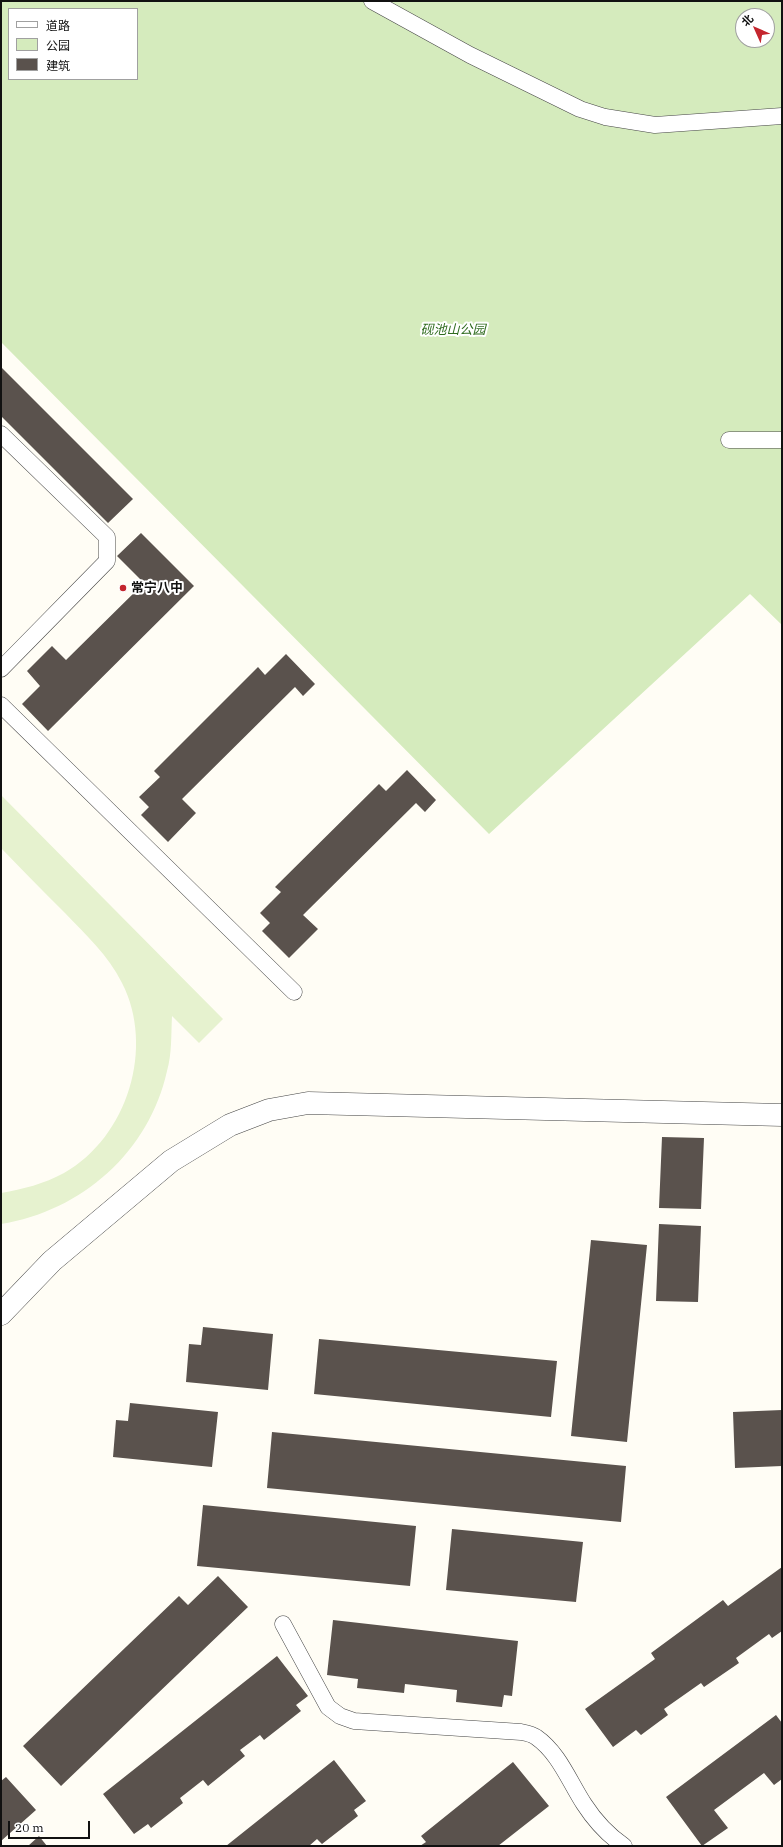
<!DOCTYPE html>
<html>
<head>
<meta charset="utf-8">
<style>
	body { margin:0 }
	#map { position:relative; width:783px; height:1847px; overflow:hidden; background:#fffdf5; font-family:"IBM Plex Serif","Noto Sans SC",serif }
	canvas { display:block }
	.frame { position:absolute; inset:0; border:2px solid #111; pointer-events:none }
	.legend { position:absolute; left:8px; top:8px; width:130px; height:72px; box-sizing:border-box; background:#fff; border:1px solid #a0a0a0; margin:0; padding:5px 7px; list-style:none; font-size:12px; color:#111 }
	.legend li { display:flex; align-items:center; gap:8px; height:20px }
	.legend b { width:20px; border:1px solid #a0a0a0 }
	.north { position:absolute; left:735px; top:8px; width:40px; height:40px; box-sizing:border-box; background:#fff; border:1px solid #a0a0a0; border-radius:50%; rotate:315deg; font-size:11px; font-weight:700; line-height:16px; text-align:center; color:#111 }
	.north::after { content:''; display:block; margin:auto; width:14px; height:18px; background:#c4262e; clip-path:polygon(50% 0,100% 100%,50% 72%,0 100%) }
	.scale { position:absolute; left:8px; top:1821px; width:82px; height:18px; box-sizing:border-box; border:2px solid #111; border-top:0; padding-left:5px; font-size:12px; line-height:14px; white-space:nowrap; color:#111; -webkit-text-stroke:3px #fff; paint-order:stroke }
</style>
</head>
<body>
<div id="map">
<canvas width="783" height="1847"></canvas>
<div class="frame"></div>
<ul class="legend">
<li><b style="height:5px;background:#fff"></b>道路</li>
<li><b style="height:11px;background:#d5ebbd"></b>公园</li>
<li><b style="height:11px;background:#5a524d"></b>建筑</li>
</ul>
<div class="north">北</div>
<div class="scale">20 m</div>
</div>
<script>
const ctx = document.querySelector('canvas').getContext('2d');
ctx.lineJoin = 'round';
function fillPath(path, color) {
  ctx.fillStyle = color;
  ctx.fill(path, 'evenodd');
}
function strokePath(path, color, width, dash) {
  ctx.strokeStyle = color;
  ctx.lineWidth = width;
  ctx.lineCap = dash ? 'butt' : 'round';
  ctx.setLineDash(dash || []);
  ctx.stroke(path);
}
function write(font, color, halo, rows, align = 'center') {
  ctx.font = font + ' "IBM Plex Serif","Noto Sans SC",serif';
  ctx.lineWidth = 4;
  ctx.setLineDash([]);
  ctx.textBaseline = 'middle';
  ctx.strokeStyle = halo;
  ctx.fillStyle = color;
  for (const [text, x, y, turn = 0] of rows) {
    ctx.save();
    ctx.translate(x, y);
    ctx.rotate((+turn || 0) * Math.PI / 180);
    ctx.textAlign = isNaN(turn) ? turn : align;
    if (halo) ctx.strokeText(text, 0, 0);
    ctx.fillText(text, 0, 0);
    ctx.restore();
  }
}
const green = new Path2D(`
	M 1,1 L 782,1 L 782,625 L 750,594 L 489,834 L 1,342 ZM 9,9 L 137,9 L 137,79 L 9,79 ZM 743,16 L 767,16 L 767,40 L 743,40 Z`);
const pitch = new Path2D(`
	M 1,795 L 223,1019 L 199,1043 L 172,1016 C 171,1035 172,1053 167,1071 C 149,1152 82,1211 1,1224 L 1,1193 C 23,1189 44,1184 64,1173 C 128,1137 155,1047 122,983 C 108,955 86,935 65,913 C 43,891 22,870 1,848 Z`);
const building = new Path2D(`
	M 1,367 L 133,499 L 108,523 L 1,416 Z
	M 141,533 L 194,586 L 48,731 L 22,704 L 40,686 L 27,671 L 52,646 L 66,660 L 144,583 L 117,556 Z
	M 286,654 L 315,684 L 303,696 L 295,687 L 182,799 L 196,813 L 168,842 L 141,815 L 149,807 L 139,797 L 160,777 L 154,771 L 258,667 L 265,675 Z
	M 407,770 L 436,800 L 425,812 L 416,803 L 303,915 L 318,929 L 289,958 L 262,931 L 270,923 L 260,913 L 281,892 L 275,887 L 379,784 L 386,791 Z
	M 662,1137 L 704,1138 L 701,1209 L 659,1208 Z
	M 659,1224 L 701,1226 L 698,1302 L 656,1301 Z
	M 591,1240 L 647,1245 L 627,1442 L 571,1436 Z
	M 203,1327 L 273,1334 L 268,1390 L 186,1382 L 189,1344 L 201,1345 Z
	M 319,1339 L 557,1361 L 551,1417 L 314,1394 Z
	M 130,1403 L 218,1412 L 212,1467 L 113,1457 L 116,1420 L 128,1421 Z
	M 782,1410 L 782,1466 L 735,1468 L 733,1412 Z
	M 272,1432 L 626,1466 L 621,1522 L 267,1488 Z
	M 203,1505 L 416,1526 L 410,1586 L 197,1566 Z
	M 452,1529 L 583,1542 L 576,1602 L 446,1590 Z
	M 782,1567 L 782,1631 L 772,1638 L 769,1634 L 736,1658 L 739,1663 L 704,1687 L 701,1683 L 664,1709 L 668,1715 L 641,1735 L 636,1730 L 613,1747 L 585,1709 L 655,1659 L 651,1653 L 723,1600 L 728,1606 Z
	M 218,1576 L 248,1607 L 61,1786 L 23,1746 L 179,1596 L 188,1605 Z
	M 333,1620 L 518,1641 L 512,1696 L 504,1695 L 502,1707 L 456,1702 L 457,1690 L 405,1684 L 404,1693 L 357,1688 L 358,1679 L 327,1675 Z
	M 277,1656 L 308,1696 L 296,1705 L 301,1711 L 264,1740 L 260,1735 L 240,1750 L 245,1756 L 208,1786 L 203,1780 L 180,1798 L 183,1803 L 151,1828 L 148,1824 L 134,1834 L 103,1794 Z
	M 776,1715 L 782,1723 L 782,1779 L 774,1785 L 764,1773 L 714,1810 L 728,1828 L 702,1846 L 666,1797 Z
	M 334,1760 L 366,1801 L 354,1810 L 358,1816 L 322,1844 L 317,1839 L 309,1846 L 226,1846 Z
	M 513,1762 L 549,1806 L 498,1846 L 420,1846 L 426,1842 L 421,1836 Z
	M 6,1777 L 36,1810 L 1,1841 L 1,1781 Z
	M 39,1836 L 47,1846 L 28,1846 Z`);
const service = new Path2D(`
	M 372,1 L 470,55 L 580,109 L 605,117 L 655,125 L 782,116
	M 1,434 L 107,537 L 107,561 L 1,669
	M 729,440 L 782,440
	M 1,705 L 294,992
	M 283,1624 L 328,1707 L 340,1716 L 354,1721 L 521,1732 C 526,1733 532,1734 536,1737 C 559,1753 569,1781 584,1804 C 595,1821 608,1835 624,1846`);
const minor = new Path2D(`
	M 1,1314 L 52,1261 L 171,1161 L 230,1125 L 269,1110 L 308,1103 L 782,1115`);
const markers = [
	[123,588,4,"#c4262e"]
];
const parkNames = [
	["砚池山公园",453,330]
];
const poiNames = [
	["常宁八中",131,588]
];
fillPath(green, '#d5ebbd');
fillPath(pitch, '#e6f2cf');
fillPath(building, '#5a524d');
strokePath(service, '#444', 17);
strokePath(minor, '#444', 23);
strokePath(service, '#fff', 16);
strokePath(minor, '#fff', 22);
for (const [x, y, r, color] of markers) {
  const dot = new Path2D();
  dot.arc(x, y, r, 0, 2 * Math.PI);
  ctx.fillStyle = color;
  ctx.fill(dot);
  strokePath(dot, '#fff', 1.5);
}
write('italic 13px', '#2f6b1f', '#fff', parkNames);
write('bold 13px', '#111', '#fff', poiNames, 'left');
</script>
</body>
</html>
